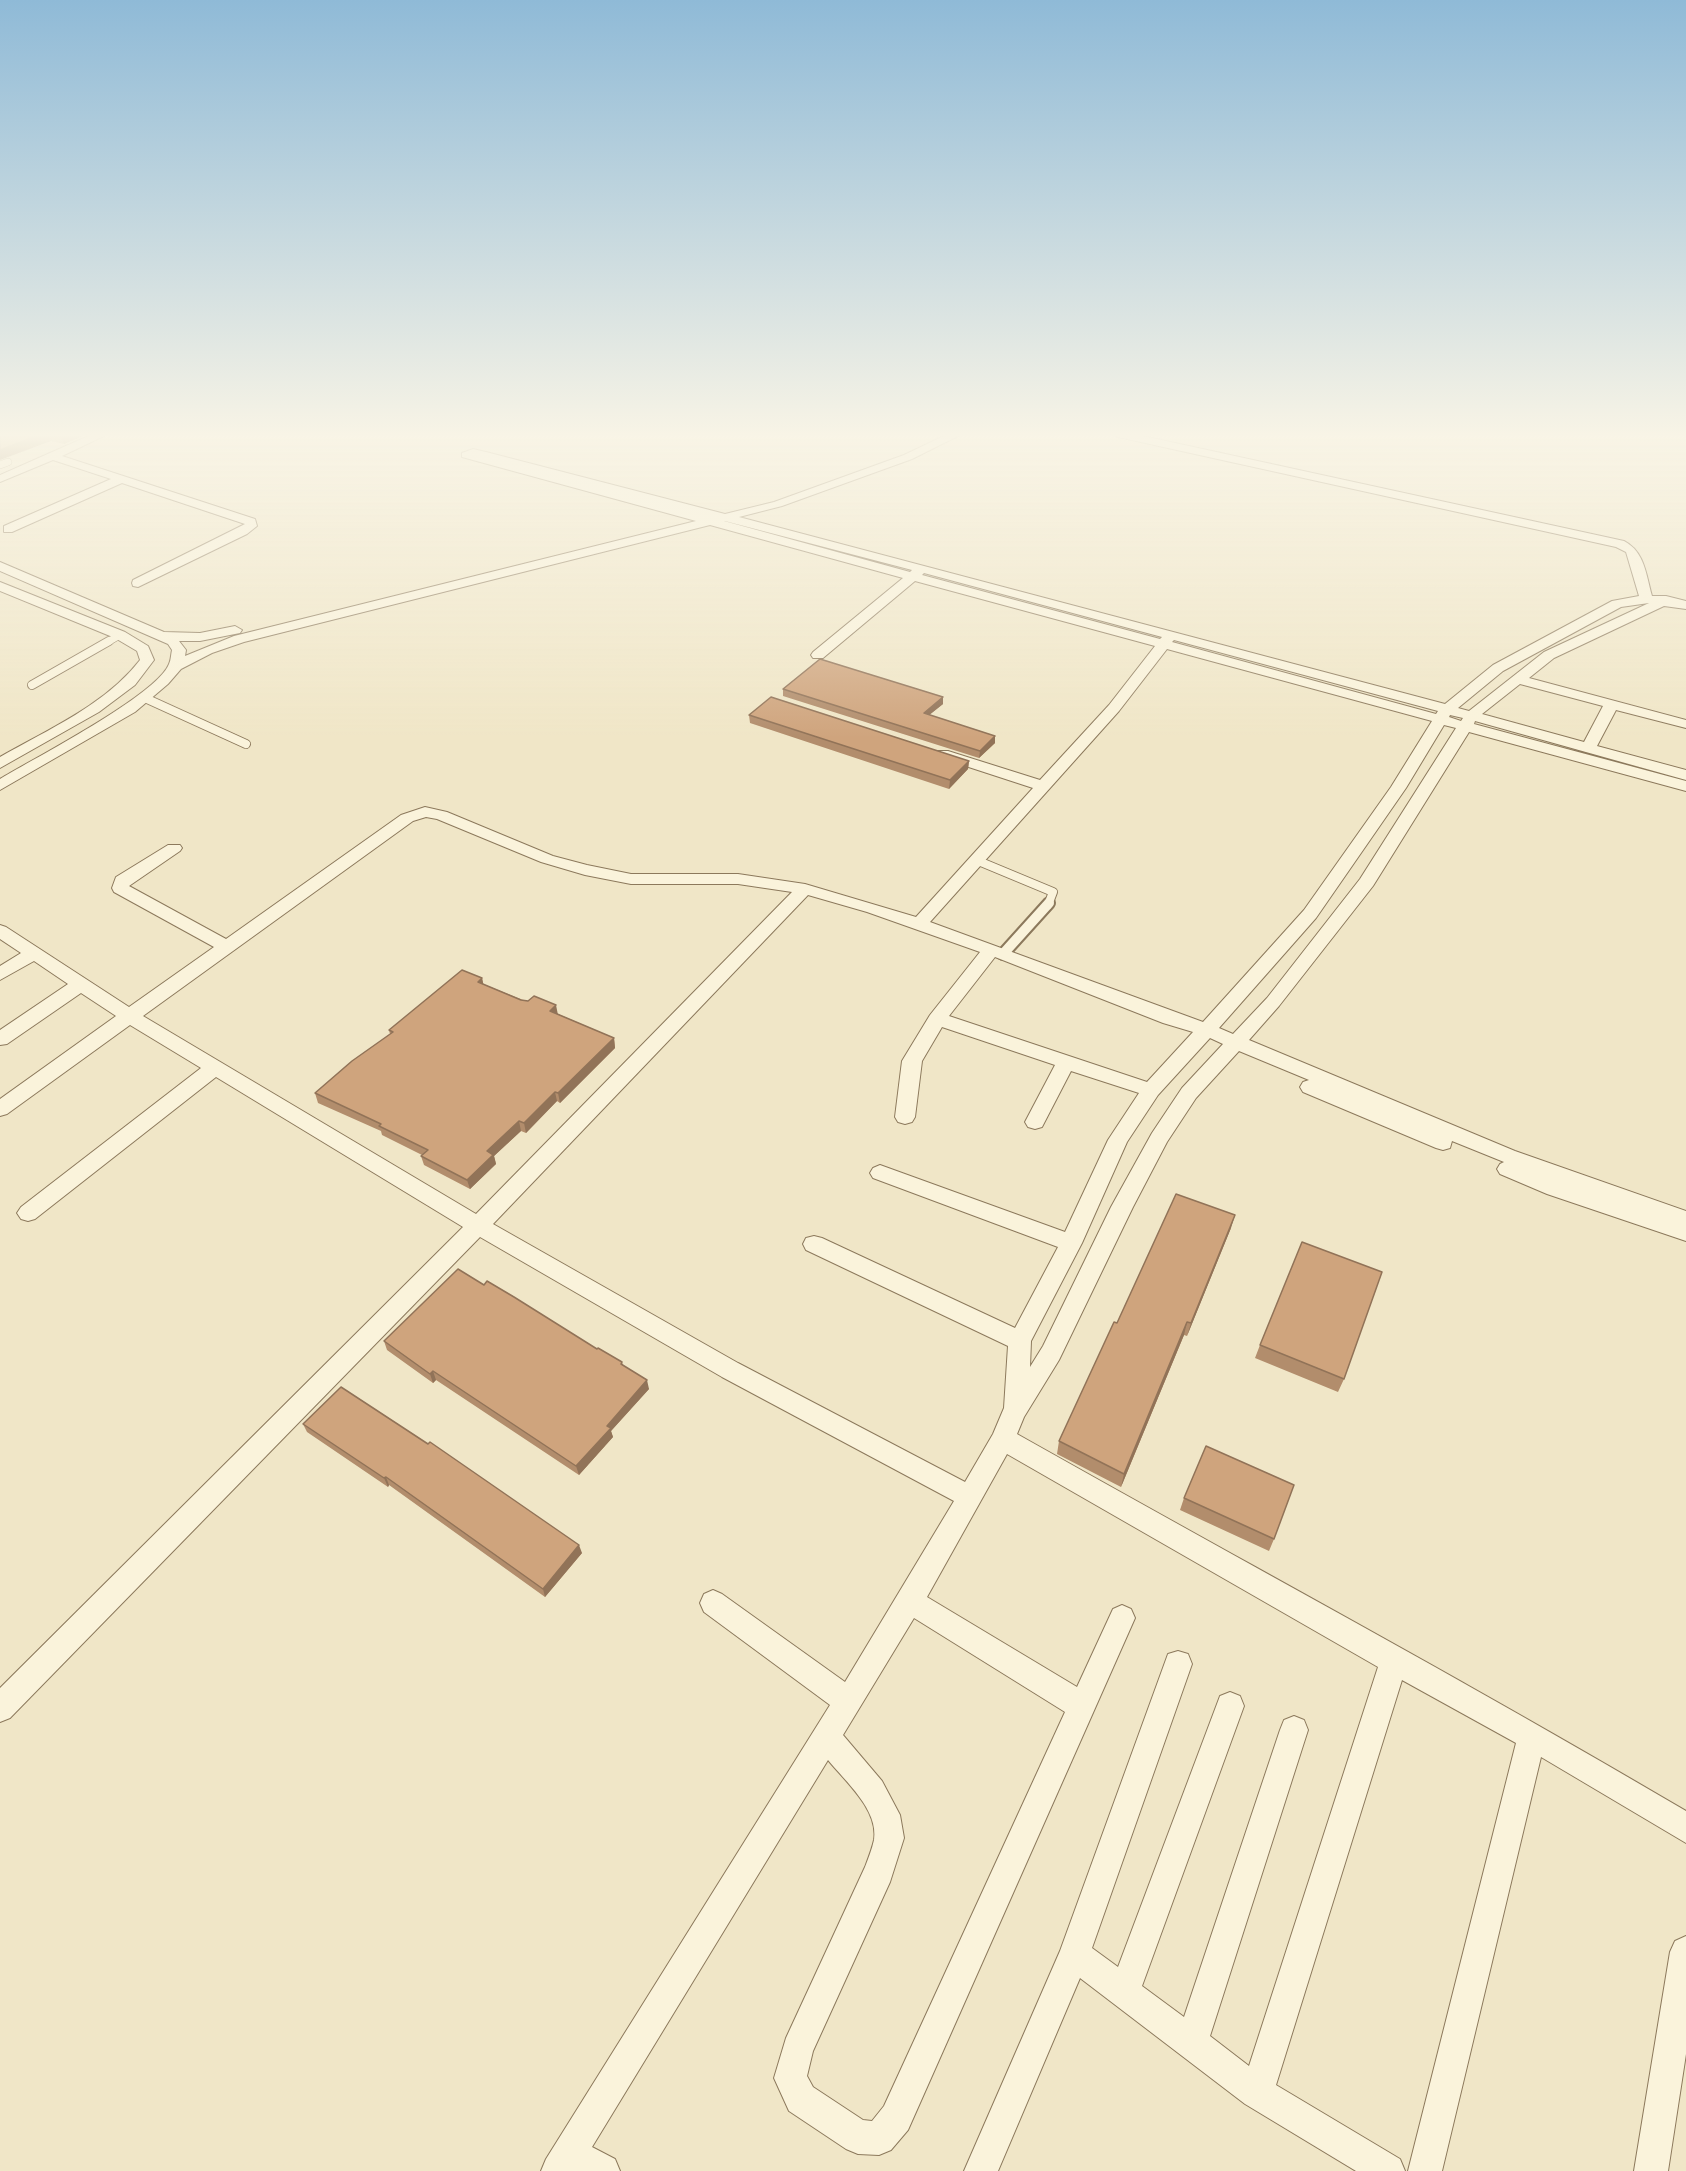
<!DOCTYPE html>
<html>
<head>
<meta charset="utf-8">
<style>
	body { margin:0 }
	canvas { display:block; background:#f0e6c7 }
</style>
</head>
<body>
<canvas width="1686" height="2171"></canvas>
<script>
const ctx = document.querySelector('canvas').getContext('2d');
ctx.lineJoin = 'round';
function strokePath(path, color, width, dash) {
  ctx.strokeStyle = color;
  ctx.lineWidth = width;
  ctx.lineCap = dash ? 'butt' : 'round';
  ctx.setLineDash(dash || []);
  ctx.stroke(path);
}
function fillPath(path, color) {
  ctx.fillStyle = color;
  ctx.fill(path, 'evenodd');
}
const serviceFar2 = new Path2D(`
	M 0,465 L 8,462
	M 106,643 L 120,635`);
const serviceFar1 = new Path2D(`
	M 32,685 L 109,641
	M 145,698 L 246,744
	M 976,860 L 1053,892 L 1048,905`);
const service = new Path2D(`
	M 1003,954 L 1049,903`);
const minor = new Path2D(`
	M 93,434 L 108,434 L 62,456 L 255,519 L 257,526 L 247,534 L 138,587 L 133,586 L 132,583 L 133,580 L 245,524 L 122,483 L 12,532 L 4,532 L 4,526 L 111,479 L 53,460 L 0,482 L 0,475 Z
	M 948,434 L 962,434 L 912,459 L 782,506 L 739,517 L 1445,704 L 1493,665 L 1612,601 L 1639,596 L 1626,552 L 1616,547 L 1118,437 L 1113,434 L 1134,434 L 1624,541 C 1645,552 1646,575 1652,596 L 1666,596 L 1686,601 L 1686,609 L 1664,606 L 1554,658 L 1529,678 L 1686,720 L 1686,728 L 1616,710 L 1597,746 L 1686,770 L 1686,780 L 1475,721 L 1474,724 L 1686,781 L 1686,791 L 1469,732 L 1373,886 L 1279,1006 L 1249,1040 L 1515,1151 L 1686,1211 L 1686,1241 L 1547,1194 L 1500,1174 L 1497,1169 L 1500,1164 L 1504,1162 L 1452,1141 L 1450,1148 L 1443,1150 L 1436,1148 L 1303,1092 L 1300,1087 L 1303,1082 L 1309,1080 L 1239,1051 L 1196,1098 L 1167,1142 L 1133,1207 L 1059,1360 L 1024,1417 L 1017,1434 C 1240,1560 1466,1681 1686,1811 L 1686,1843 L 1541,1757 L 1442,2171 L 1408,2171 L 1516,1743 L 1402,1680 L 1276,2085 L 1400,2159 L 1405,2171 L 1356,2171 L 1245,2104 L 1080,1978 L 998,2171 L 964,2171 L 1060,1951 L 1168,1654 L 1178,1651 L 1188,1654 L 1192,1664 L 1092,1948 L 1118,1967 L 1220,1696 L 1230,1692 L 1240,1696 L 1244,1706 L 1142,1986 L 1184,2017 L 1280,1730 L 1284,1720 L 1294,1716 L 1304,1720 L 1308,1730 L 1210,2036 L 1249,2066 L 1378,1667 L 1007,1454 L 927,1597 L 1077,1687 L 1113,1609 L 1122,1605 L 1131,1609 L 1135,1618 L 908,2130 L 891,2150 L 879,2155 L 858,2154 L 846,2149 L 789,2111 L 774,2078 L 786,2038 L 865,1867 C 868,1859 872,1849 874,1840 C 879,1810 845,1781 828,1760 L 592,2147 L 615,2159 L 620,2171 L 541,2171 L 546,2159 L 830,1705 L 704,1612 L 700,1603 L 704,1594 L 713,1590 L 722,1594 L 845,1682 L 954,1501 L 722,1377 L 480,1237 L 10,1718 L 0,1722 L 0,1688 L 463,1227 L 216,1077 L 35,1219 L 28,1221 L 21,1219 L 17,1213 L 21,1207 L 201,1068 L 130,1025 L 7,1114 L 0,1116 L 0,1099 L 116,1016 L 81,993 L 7,1044 L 0,1045 L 0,1030 L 68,984 L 34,961 L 0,980 L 0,966 L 21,953 L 0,939 L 0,925 L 6,927 L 129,1007 L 214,947 L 114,892 L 112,888 L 116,877 L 168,845 L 180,845 L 182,848 L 180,851 L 129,886 L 226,939 L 401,815 L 425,807 L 447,812 L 553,856 L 587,865 L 631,874 L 738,874 L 805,884 L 916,917 L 1033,788 L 938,757 L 935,754 L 938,751 L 948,751 L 1040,780 L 1109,705 L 1155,646 L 915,581 L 823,658 L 813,658 L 811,655 L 813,652 L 903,578 L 710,525 L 244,642 L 212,653 L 181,669 L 168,684 L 135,712 L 0,790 L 0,779 C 33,759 157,695 169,664 C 171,660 171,654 172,650 L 168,644 L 0,571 L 0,562 L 164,632 L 200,633 L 235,626 L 242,630 L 240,633 L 200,641 L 179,641 L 186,650 L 185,656 L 234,636 L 696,521 L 462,457 L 462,453 L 473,449 L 486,452 L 725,514 L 774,502 L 904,455 ZM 724,521 L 725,521 L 912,570 L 910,572 ZM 924,573 L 1162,637 L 1160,639 L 922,575 ZM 1649,603 L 1544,652 L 1469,711 L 1458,708 L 1503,671 L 1621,607 ZM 1174,640 L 1438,711 L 1436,714 L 1172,642 ZM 1167,649 L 1432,721 L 1391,787 L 1304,910 L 1203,1022 L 930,922 L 1119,711 ZM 1520,684 L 1603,706 L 1584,742 L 1482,714 ZM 1450,715 L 1463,718 L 1461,721 L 1449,717 ZM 1444,725 L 1456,728 L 1360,879 L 1267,998 L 1233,1034 L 1219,1028 L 1316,918 L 1406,788 ZM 426,817 L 437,819 L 541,862 L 585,875 L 631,884 L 738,884 L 792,892 L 476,1214 L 143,1016 L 413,821 ZM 808,895 L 867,912 L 980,952 L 930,1015 L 902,1061 L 895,1117 L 898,1122 L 905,1124 L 912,1122 L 915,1117 L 922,1061 L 942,1027 L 1055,1065 L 1025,1122 L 1028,1127 L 1035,1129 L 1042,1127 L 1071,1071 L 1139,1093 L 1108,1140 L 1065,1232 L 880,1165 L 873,1168 L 870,1173 L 873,1178 L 1058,1247 L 1015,1328 L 822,1238 L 814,1236 L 806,1238 L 803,1244 L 806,1250 L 1008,1346 L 1004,1408 L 993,1434 L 965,1482 L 738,1363 L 493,1224 ZM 995,957 L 1163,1023 L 1193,1032 L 1147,1082 L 949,1016 ZM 1210,1038 L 1223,1044 L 1182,1088 L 1152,1133 L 1111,1207 L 1043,1346 L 1030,1367 L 1031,1341 L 1082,1243 L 1127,1142 L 1158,1095 ZM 914,1618 L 1065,1712 L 884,2106 L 872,2121 L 863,2120 L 813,2087 L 807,2076 L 813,2051 L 890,1882 L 904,1838 L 900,1815 L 882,1781 L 843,1735 Z
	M 0,582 L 125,632 L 148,646 L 154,660 L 135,685 L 99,712 L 0,768 L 0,757 C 49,729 105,705 140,660 L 137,651 L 115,638 L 0,591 Z
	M 1686,1936 L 1686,2054 L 1668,2171 L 1634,2171 L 1670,1952 L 1675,1941 Z`);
const wall = new Path2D(`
	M 0,434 L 87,434 L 64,444 L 51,441 Z
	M 783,689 L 943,697 L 943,704 L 929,715 L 995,736 L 995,743 L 979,758 L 783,696 Z
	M 749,715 L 969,761 L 968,769 L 949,789 L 750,723 Z
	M 482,978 L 483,984 L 558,1014 L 614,1038 L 615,1048 L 560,1103 L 557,1101 L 526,1133 L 521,1131 L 494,1156 L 496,1164 L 470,1189 L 424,1165 L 421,1156 L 422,1155 L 382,1135 L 381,1131 L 318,1103 L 315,1093 L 390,1034 L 389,1030 Z
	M 1231,1228 L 1187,1336 L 1184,1335 L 1121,1487 L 1057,1454 L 1059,1441 L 1117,1323 Z
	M 484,1285 L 597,1349 L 622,1362 L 623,1365 L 649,1389 L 611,1431 L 613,1437 L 579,1475 L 436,1380 L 433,1383 L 387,1350 L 384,1341 Z
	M 1260,1345 L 1344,1379 L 1338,1392 L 1255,1358 Z
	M 303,1424 L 582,1553 L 545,1597 L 389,1485 L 388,1487 L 307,1432 Z
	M 1184,1498 L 1274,1539 L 1269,1551 L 1180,1510 Z`);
const shadedWall = new Path2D(`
	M 41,434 L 49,434 L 51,441 L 0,460 L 0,450 Z
	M 63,434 L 87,434 L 64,444 L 60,435 Z
	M 943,697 L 943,704 L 923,720 L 924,713 Z
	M 995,736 L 995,743 L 979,758 L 980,751 Z
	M 969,761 L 968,769 L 949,789 L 950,780 Z
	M 482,978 L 484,987 L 478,982 Z
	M 556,1005 L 558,1015 L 550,1011 Z
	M 614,1038 L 615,1048 L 560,1103 L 558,1093 Z
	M 555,1092 L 557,1101 L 526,1133 L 524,1123 Z
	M 519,1121 L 521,1131 L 494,1156 L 496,1164 L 470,1189 L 467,1180 L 487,1151 Z
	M 1235,1215 L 1231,1228 L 1187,1336 L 1191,1323 Z
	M 1187,1322 L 1184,1335 L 1121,1487 L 1124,1474 Z
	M 433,1371 L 436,1380 L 433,1383 L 430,1374 Z
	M 647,1380 L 649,1389 L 611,1431 L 613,1437 L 579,1475 L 576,1466 L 607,1426 Z
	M 386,1477 L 389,1485 L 388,1487 L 384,1478 Z
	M 579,1545 L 582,1553 L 545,1597 L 543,1589 Z`);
const building = new Path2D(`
	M 0,434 L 41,434 L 0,450 Z
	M 820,659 L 943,697 L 924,713 L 995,736 L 980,751 L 783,689 Z
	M 771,697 L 969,761 L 950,780 L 749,715 Z
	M 462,970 L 482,978 L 478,982 L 521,1000 L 528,1001 L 534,996 L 556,1005 L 550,1011 L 614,1038 L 558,1093 L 555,1092 L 524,1123 L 519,1121 L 487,1151 L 493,1155 L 467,1180 L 421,1156 L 428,1150 L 379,1126 L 381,1124 L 315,1093 L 352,1061 L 393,1032 L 389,1030 Z
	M 1176,1194 L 1235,1215 L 1191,1323 L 1187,1322 L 1124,1474 L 1059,1441 L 1114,1322 L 1117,1323 Z
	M 1302,1242 L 1382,1272 L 1344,1379 L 1260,1345 Z
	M 458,1269 L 484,1285 L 487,1281 L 514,1297 L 597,1349 L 598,1348 L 622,1362 L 621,1364 L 647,1380 L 607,1426 L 611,1428 L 576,1466 L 433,1371 L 430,1374 L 384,1341 Z
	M 341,1387 L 428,1444 L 430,1442 L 579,1545 L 543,1589 L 386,1477 L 384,1478 L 303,1424 Z
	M 1206,1446 L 1294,1485 L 1274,1539 L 1184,1498 Z`);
strokePath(serviceFar2, '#8c795c', 8);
strokePath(serviceFar1, '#8c795c', 10);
strokePath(service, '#8c795c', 14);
strokePath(minor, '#8c795c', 2);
strokePath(serviceFar2, '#faf3db', 7);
strokePath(serviceFar1, '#faf3db', 8);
strokePath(service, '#faf3db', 10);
fillPath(minor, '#faf3db');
fillPath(wall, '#b28d6c');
fillPath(shadedWall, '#917358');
fillPath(building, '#cfa47d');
strokePath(building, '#917358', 1.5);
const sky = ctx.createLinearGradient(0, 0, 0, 738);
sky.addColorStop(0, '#8fbad7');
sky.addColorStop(0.59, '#f8f4e6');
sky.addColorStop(1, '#f8f4e600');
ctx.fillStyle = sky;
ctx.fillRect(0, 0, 1686, 738);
</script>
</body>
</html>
